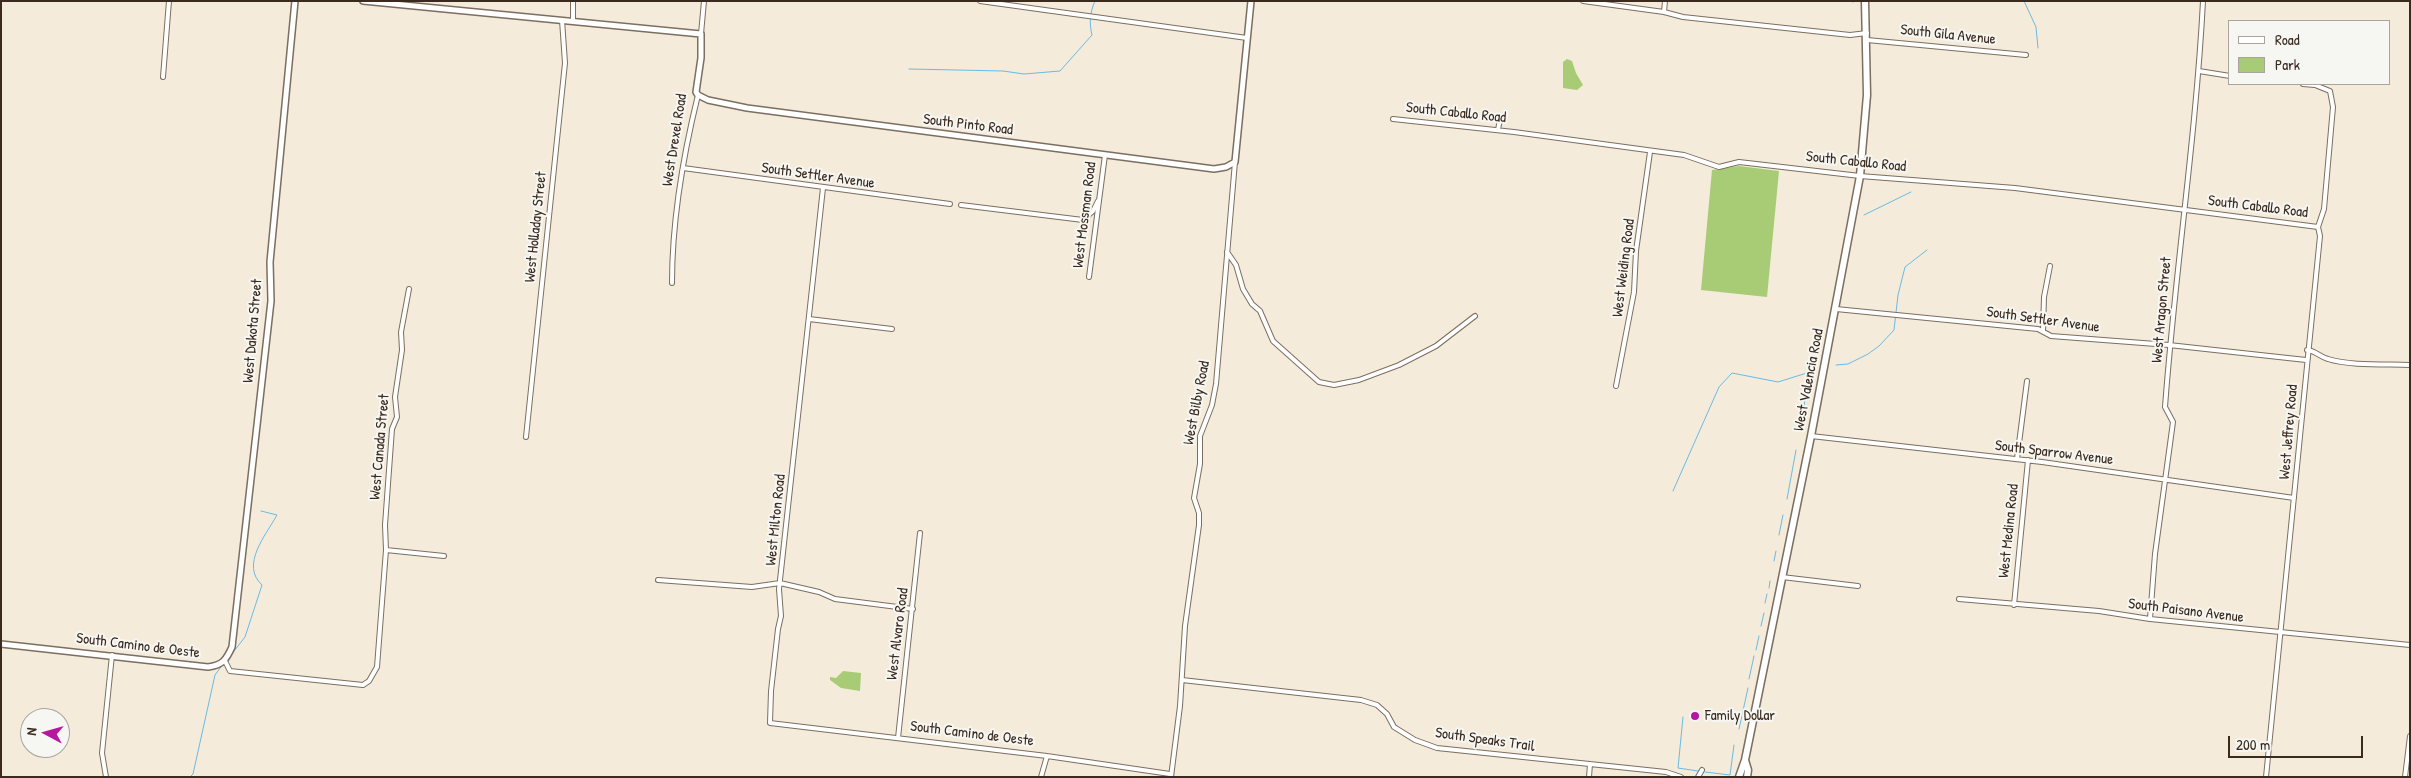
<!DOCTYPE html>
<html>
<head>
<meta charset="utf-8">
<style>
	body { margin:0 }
	#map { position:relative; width:2411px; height:778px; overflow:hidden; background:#f4ebdb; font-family:"Patrick Hand",sans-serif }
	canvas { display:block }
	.frame { position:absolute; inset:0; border:2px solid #3b2a1e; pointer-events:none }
	.legend { position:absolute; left:2228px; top:20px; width:162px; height:65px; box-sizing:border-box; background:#f6f6f2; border:1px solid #aba49d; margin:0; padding:6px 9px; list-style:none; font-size:15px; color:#3b2a1e }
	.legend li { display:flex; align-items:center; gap:10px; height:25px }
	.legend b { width:25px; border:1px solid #aba49d }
	.north { position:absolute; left:20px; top:708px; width:50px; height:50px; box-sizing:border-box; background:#f6f6f2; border:1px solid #aba49d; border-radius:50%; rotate:276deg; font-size:14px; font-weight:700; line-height:20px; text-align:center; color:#3b2a1e }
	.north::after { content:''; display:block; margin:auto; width:18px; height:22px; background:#b5179e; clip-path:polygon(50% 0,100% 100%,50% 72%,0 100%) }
	.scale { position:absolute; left:2228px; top:736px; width:135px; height:22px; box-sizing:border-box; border:2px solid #3b2a1e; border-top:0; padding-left:6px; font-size:15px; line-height:18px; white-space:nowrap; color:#3b2a1e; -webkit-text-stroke:4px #f6f6f2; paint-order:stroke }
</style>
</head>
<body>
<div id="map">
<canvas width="2411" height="778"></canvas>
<div class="frame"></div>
<ul class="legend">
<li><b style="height:6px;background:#fff"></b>Road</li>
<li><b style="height:14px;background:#a8cc75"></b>Park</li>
</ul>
<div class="north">N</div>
<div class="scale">200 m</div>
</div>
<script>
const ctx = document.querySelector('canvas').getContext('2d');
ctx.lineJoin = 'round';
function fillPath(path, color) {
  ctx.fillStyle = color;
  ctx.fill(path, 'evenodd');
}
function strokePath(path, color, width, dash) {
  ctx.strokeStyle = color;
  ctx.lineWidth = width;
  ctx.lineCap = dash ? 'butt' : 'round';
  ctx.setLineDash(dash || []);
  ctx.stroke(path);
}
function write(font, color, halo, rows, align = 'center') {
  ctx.font = font + ' "Patrick Hand",sans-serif';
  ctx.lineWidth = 4;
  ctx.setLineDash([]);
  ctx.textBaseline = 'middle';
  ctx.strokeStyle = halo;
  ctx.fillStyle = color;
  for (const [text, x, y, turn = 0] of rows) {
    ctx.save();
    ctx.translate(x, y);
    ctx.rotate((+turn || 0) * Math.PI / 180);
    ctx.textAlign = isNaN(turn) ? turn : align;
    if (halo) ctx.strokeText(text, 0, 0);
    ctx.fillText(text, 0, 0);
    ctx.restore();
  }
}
const green = new Path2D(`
	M 1567,59 L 1572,61 L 1576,73 L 1583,85 L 1577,90 L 1563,88 L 1563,62 Z
	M 1739,166 L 1779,171 L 1767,297 L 1701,290 L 1712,170 Z
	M 843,671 L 861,673 L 860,691 L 841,688 L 830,680 L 830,677 L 836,678 Z`);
const stream = new Path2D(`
	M 1850,1 L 1853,2
	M 2024,1 L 2036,27 L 2038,48
	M 909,69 L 1003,71 L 1024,74 L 1060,71 L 1092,35 C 1089,23 1090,12 1095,1
	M 1864,215 L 1911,192
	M 1836,365 L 1848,364 L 1868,354 L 1879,346 L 1894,330 L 1898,295 L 1905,267 L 1927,250
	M 1800,429 L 1806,394
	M 1673,491 L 1719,387 L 1732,373 L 1778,382 L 1810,372
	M 1787,499 L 1796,450
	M 1779,535 L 1783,515
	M 1774,561 L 1776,551
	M 1769,588 L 1770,581
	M 1765,603 L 1767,594
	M 1761,626 L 1764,613
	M 1756,650 L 1759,636
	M 231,655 L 245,637 L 262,585 C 240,565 266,535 277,515 L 261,511
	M 1749,679 L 1754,656
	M 1683,717 L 1678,768 L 1698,771
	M 1739,729 L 1748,688
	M 1705,772 L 1730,775 L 1734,745
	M 190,777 L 193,774 L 215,675 L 223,664`);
const minor = new Path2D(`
	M 573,1 L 573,21
	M 980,1 L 1247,38
	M 1583,1 L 1664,12 L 1683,17 L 1850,35 L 1867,33
	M 1664,12 L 1665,1
	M 701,34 L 704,1
	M 1867,40 L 2026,55
	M 2199,71 L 2230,76
	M 163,77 L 169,1
	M 1393,119 L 1514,132 L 1684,155 L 1719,167 L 1739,162 L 1860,176 L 2015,188 L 2318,227
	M 1498,130 L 1500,119
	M 683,168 L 950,204
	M 823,188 L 779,589 L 781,616 L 778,629 L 771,691 L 770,723 L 1047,756 L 1170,774
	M 961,205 L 1083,220 L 1093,211 L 1098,201
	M 1227,252 L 1236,265 L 1243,289 L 1252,304 L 1260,311 L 1273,341 L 1319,382 L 1334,385 L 1359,380 L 1399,365 L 1436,346 L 1475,316
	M 1089,277 L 1105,155
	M 672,283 C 672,220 683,156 698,95
	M 409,289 L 401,332 L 402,350 L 395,397 L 397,417 L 392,429 L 385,525 L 386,550 L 444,556
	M 1836,309 L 2038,329 L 2051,336 L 2169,345 L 2306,360
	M 809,319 L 892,329
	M 2043,331 L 2044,297 L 2050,266
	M 2307,350 C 2316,351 2320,357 2328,359 C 2350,366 2387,364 2410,365
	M 1616,386 L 1634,292 L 1636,251 L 1650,152
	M 1811,436 L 2042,462 L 2294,498
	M 526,437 L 565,63 L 562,20
	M 2017,459 L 2027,381
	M 1782,577 L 1858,586
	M 658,580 L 752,587 L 780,583 L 819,592 L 835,599 L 913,609
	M 1959,599 L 2099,611 L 2150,619 L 2410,645
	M 2014,605 L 2028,460
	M 2150,619 L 2155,554 L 2173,422 L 2165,407 C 2175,271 2196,137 2203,1
	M 225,661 L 230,671 L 363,685 L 369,681 L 377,667 L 386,550
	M 1182,680 L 1361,700 L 1377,705 L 1387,714 L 1394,727 L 1415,740 L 1437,748 L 1666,772 L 1681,777
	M 898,738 L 920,533
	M 106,777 L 102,753 L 112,655
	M 1041,777 L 1047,756
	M 1171,777 L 1180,706 L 1185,626 L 1199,525 L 1199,513 L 1194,498 L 1200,464 L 1200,436 L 1212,405 L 1216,384 L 1235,162
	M 1589,777 L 1590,764
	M 1698,777 L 1702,770
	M 2266,777 L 2320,236 L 2318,227 L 2324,209 L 2333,107 L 2330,91 L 2315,85 L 2303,84
	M 2405,777 L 2410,736`);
const tertiary = new Path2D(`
	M 363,1 L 701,34 L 701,58 L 696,92 L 698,95 L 708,100 L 747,108 L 1214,169 L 1226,167 L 1235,162 L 1251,1
	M 1,644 L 208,667 C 223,665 226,660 232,647 L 271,301 L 270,262 L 295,1`);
const primary = new Path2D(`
	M 1745,760 L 1748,770 L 1747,777
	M 1739,777 L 1745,760 L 1811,436 L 1860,176 L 1867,95 L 1865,1`);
const markers = [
	[1695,716,5,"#b5179e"]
];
const streetNames = [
	["South Gila Avenue",1948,35,6],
	["South Caballo Road",1456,113,6],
	["South Pinto Road",968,125,7],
	["West Drexel Road",675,140,-81],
	["South Caballo Road",1856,162,6],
	["South Settler Avenue",818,176,8],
	["South Caballo Road",2258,207,7],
	["West Mossman Road",1085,215,-83],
	["West Holladay Street",536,227,-84],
	["West Weiding Road",1624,268,-83],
	["West Aragon Street",2162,310,-85],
	["South Settler Avenue",2043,320,8],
	["West Dakota Street",253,331,-85],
	["West Valencia Road",1809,380,-79],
	["West Bilby Road",1197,403,-79],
	["West Jeffrey Road",2289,432,-85],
	["West Canada Street",380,447,-85],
	["South Sparrow Avenue",2054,453,7],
	["West Milton Road",776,520,-84],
	["West Medina Road",2009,531,-84],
	["South Paisano Avenue",2186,611,7],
	["West Alvaro Road",898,634,-83],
	["South Camino de Oeste",138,646,7],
	["South Camino de Oeste",972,734,7],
	["South Speaks Trail",1485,740,8]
];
const poiNames = [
	["Family Dollar",1705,716]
];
fillPath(green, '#a8cc75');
strokePath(stream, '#68bae4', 1);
strokePath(minor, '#7c6e60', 6);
strokePath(tertiary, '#7c6e60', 8);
strokePath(primary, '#7c6e60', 9);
strokePath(minor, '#fff', 4);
strokePath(tertiary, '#fff', 5);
strokePath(primary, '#fff', 6);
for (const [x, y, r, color] of markers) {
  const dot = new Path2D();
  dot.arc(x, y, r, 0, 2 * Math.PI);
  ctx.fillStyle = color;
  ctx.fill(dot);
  strokePath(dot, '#f6f6f2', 2);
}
write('15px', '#3b2a1e', '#f6f6f2', streetNames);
write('15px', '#3b2a1e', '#f6f6f2', poiNames, 'left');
</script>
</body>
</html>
